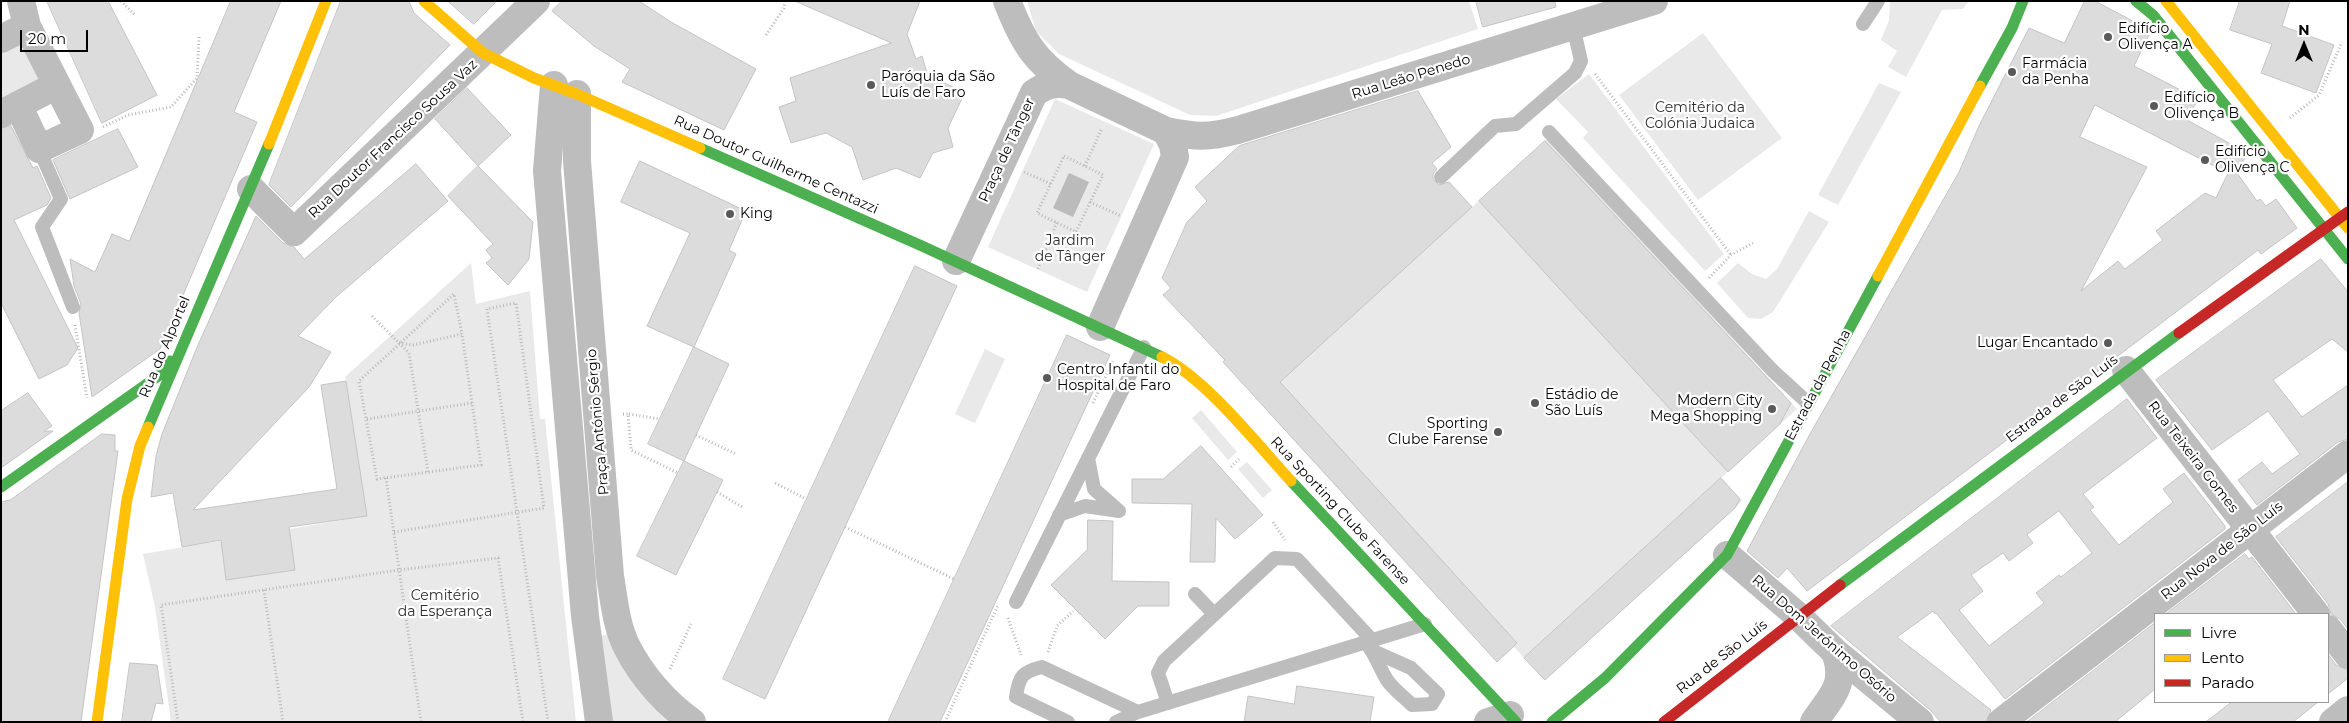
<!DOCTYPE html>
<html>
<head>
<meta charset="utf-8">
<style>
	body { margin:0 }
	#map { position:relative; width:2349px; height:723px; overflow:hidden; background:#fff; font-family:Montserrat,sans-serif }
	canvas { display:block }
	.frame { position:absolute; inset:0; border:2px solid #000; pointer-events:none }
	.legend { position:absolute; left:2154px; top:613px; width:175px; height:90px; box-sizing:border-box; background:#fff; border:1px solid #999; margin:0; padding:6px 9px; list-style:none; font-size:15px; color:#000 }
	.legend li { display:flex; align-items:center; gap:10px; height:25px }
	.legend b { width:25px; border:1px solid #999 }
	.north { position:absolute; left:2279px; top:20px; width:50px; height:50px; -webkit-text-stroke:4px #fff; paint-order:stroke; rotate:0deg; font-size:14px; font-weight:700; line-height:20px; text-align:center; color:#000 }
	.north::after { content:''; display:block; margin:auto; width:18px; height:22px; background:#000; clip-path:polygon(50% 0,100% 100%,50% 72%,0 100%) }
	.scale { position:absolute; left:20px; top:30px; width:68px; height:22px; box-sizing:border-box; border:2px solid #000; border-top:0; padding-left:6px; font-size:15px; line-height:18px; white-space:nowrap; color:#000; -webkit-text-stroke:4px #fff; paint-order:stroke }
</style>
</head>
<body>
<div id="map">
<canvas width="2349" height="723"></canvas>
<div class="frame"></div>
<ul class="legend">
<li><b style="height:6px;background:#4caf50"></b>Livre</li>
<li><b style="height:6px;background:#ffc107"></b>Lento</li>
<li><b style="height:6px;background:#c62828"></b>Parado</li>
</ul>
<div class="north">N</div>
<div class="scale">20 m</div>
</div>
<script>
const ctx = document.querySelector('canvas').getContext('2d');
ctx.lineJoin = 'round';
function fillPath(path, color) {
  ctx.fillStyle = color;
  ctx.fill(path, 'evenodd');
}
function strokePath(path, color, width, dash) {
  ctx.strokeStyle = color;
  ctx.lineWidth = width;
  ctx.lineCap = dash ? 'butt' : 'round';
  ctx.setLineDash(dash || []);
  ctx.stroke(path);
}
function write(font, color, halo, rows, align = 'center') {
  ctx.font = font + ' Montserrat,sans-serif';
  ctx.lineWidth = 4.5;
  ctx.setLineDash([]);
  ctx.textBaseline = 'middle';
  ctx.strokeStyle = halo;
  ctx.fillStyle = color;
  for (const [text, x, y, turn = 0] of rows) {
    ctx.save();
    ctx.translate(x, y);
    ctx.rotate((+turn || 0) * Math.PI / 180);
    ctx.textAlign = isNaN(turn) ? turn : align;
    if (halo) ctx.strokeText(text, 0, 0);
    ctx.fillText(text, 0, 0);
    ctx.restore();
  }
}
const green = new Path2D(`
	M 1027,1 L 1469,1 L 1478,29 L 1216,116 L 1190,115 L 1059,54 L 1036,31 Z
	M 1890,1 L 1969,1 L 1963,9 L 1942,10 L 1906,77 L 1888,67 L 1897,51 L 1881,40 L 1889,20 Z
	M 24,33 L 49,82 L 1,107 L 1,45 Z
	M 1703,33 L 1782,138 L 1698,200 L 1619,95 Z
	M 1589,74 L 1724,254 L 1705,271 L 1583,138 L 1588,132 L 1556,99 Z
	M 1879,83 L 1901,92 L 1838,205 L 1818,195 Z
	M 1055,99 L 1154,144 L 1087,292 L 988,247 Z
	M 1548,138 L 1797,409 L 1721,478 L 1742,501 L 1545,680 L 1514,647 L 1497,662 L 1268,412 L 1285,397 L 1254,364 L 1472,207 Z
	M 1809,211 L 1829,222 L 1773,312 L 1761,319 L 1748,318 L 1717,283 L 1738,263 L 1752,274 L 1766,279 L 1777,269 Z
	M 471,263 L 476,304 L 530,291 L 540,419 L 545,419 L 576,722 L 171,722 L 155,607 L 143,554 L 366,516 L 345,377 Z
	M 985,349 L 1005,359 L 975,423 L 955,414 Z
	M 1201,410 L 1237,452 L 1228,460 L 1192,418 Z
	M 1247,462 L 1272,490 L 1263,498 L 1238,469 Z
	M 607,634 C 624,670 639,693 667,721 L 611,722 L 601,636 Z`);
const water = new Path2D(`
	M 1069,173 L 1089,182 L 1073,217 L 1053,208 Z`);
const building = new Path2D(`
	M 47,1 L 108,1 L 157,95 L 102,123 Z
	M 231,1 L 281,1 L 234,112 L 257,122 L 160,349 L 92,397 L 79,313 L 81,304 L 74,286 L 70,259 L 95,272 L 112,234 L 129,241 Z
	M 341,1 L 409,1 L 414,13 L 450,45 L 291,207 L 269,185 Z
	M 448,1 L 497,1 L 474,24 Z
	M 562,1 L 639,1 L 671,22 L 756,69 L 724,130 L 622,82 L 630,69 L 594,46 L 552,11 Z
	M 795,1 L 920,1 L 907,34 L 916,59 L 922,56 L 928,76 L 965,92 L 948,128 L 953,147 L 933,153 L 920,178 L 896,168 L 863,180 L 852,147 L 826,133 L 791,143 L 779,107 L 796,101 L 790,78 L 891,43 Z
	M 1476,1 L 1555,1 L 1556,7 L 1483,27 Z
	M 2085,1 L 2095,1 L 2142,26 L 2149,35 L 2134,66 L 2198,99 L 2187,120 L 2240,149 L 2246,156 L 2237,173 L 2257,201 L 2260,199 L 2266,206 L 2276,199 L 2297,228 L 2261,254 L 2258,250 L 1807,591 L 1787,568 L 1778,578 L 1747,551 L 1810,434 L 1959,172 L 1979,126 L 2029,28 L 2064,43 ZM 2095,105 L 2228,173 L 2216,198 L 2205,193 L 2156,231 L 2163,240 L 2125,269 L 2118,261 L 2081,291 L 2147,167 L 2080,137 Z
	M 2240,1 L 2290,1 L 2282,26 L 2334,45 L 2316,93 L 2261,73 L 2272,44 L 2230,30 Z
	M 467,88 L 511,135 L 478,166 L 435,119 Z
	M 1418,91 L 1451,147 L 1432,163 L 1437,169 L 1433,174 L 1433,179 L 1439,185 L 1449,182 L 1472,207 L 1280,382 L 1517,643 L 1497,662 L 1223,362 L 1225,360 L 1163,295 L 1171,288 L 1162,278 L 1187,222 L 1207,201 L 1195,187 L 1239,146 Z
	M 11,126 L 33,168 L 37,166 L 51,198 L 47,205 L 14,220 L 78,348 L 67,365 L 39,379 L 1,303 L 1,129 Z
	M 118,129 L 138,167 L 70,199 L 53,160 Z
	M 1545,141 L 1791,403 L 1780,424 L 1728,472 L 1479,201 Z
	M 640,161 L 746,211 L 729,250 L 736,254 L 694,347 L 647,326 L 690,233 L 621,202 Z
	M 416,164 L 448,201 L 336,297 L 298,336 L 331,352 L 309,387 L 193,510 L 337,489 L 321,385 L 346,381 L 367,516 L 289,527 L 295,570 L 226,580 L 221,540 L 182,547 L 173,493 L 151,497 L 156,456 L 162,434 L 198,345 L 256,216 L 283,243 L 294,247 L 304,259 Z
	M 478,166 L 533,222 L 529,259 L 508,285 L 486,263 L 492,258 L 486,250 L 493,244 L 448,196 Z
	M 2321,259 L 2348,292 L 2348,352 L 2332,339 L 2273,380 L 2302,417 L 2348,385 L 2348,439 L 2338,442 L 2257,505 L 2238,480 L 2262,462 L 2272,474 L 2300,454 L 2268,411 L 2212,450 L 2156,380 Z
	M 915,266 L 957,286 L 765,699 L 723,679 Z
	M 1067,335 L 1110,355 L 940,722 L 888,722 Z
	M 694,347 L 729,364 L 684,461 L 648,444 Z
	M 28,393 L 52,426 L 44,431 L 53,431 L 1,468 L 1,411 Z
	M 2127,399 L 2157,438 L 2083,494 L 2094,507 L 2090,510 L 2119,545 L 2173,502 L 2163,489 L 2184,473 L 2225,526 L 2225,529 L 2005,699 L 1936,613 L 1935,614 L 1933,611 L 1897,637 L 1991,710 L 1986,722 L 1941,722 L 1930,710 L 1831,626 ZM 2059,511 L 2092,553 L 2061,577 L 2059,575 L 2036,593 L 2044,603 L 1989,646 L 1959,610 L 1983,591 L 1971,575 L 2003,553 L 2009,561 L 2033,543 L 2027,535 Z
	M 102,434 L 115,435 L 115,451 L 118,451 L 81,722 L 1,722 L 1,502 L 10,500 Z
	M 1201,446 L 1263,515 L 1235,539 L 1216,518 L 1215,562 L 1190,562 L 1192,504 L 1132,503 L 1132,479 L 1163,479 Z
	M 684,461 L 723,480 L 676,575 L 637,556 Z
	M 1721,478 L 1740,499 L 1735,508 L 1545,680 L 1524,658 Z
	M 2348,482 L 2348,629 L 2340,619 L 2331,614 L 2328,604 L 2276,537 Z
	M 1088,520 L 1113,521 L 1112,581 L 1169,582 L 1169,606 L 1138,606 L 1105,639 L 1051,585 L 1087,550 Z
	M 2245,554 L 2249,559 L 2252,557 L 2296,614 L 2166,614 Z
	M 2155,623 L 2155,689 L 2115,722 L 2027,722 Z
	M 2328,654 L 2336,665 L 2348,670 L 2348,678 L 2328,694 Z
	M 130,663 L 157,665 L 163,704 L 156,703 L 151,722 L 122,722 Z
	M 1297,686 L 1374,697 L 1370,722 L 1244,722 L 1248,696 L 1294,704 Z
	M 2232,702 L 2318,702 L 2293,722 L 2206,722 Z`);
const path = new Path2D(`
	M 121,1 L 135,15
	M 766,35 L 784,8 L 785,1
	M 1595,74 L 1731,255
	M 2290,118 L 2319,95 L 2342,42
	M 103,127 L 128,115 L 171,107 L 197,78 L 199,37
	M 1064,156 L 1103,175 L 1076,232 L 1037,213 Z
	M 1085,166 L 1102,128
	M 1024,172 L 1051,184
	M 1090,202 L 1121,216
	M 1038,269 L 1057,222
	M 1709,278 L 1731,255 L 1753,243
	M 372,316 L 409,353 L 428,472
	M 75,325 L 87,398
	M 399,343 L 413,345 L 462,334 L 481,465 L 377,479 L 359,381 L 454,294 L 462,334
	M 1093,403 L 1114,359
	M 623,414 L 628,414 L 631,450 L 678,473
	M 629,414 L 660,419
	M 367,419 L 472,403
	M 696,435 L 736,454
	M 1231,467 L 1239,459
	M 386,478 L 421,722
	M 775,483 L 806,499
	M 717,492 L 744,508
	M 1273,522 L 1285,540
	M 845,527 L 954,579
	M 394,532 L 544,508 L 516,303 L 487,309 L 548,722
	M 264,590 L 283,722
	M 1008,618 L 1021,655
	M 1048,652 L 1057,626 L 1073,611
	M 670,669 L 691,624
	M 178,722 L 161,605 L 399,570 L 498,558 L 523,722
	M 945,722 L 998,605`);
const lane = new Path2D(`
	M 1863,24 L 1878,1
	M 1549,132 L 1773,371 L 1808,403
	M 39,149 L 61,199 L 42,227 L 73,307
	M 1441,177 L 1495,126 L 1516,124 L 1575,73 L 1581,61 L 1573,26
	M 1088,458 L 1094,489 L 1119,511
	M 1059,515 L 1085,506 L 1119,511
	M 1195,594 L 1214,614
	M 1016,602 L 1144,347
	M 1366,643 C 1375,653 1379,667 1387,680 C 1393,689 1404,697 1412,705 L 1432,704 L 1438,694 L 1411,668 L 1373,651
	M 1168,703 L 1158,673 L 1164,661 L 1275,558 L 1297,559 L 1372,640
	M 1068,722 L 1016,697 C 1019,676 1022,672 1042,667 L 1138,712
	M 1116,722 L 1138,712 L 1425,624`);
const street = new Path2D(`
	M 21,1 L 27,26
	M 1007,1 C 1023,42 1034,60 1069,85
	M 1,39 L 27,26 L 57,85 L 1,114
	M 554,85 L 547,171 L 585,616 L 599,722
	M 577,94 L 577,161 L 610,576 C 614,599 616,626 627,647 C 641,675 666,704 692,722
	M 18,105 L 39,149 L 80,130 L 57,85
	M 1166,131 C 1196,137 1207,138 1238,130 L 1654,1
	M 251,189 L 294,232 L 536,1
	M 956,261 L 1034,93 C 1046,85 1055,82 1069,85 L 1166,131 L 1173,145 L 1175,157 L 1100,327
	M 2126,370 L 2316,614
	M 1727,555 L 1798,616 L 1835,652 L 1920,722
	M 2328,629 L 2348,655
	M 1488,722 L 1510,715
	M 1814,722 C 1832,695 1847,685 1835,652
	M 2001,722 L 2348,454
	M 2333,722 L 2348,710`);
const fast = new Path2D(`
	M 2136,1 L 2153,15 L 2348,259
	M 1980,86 L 2012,28 L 2023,1
	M 700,148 L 922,246 L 1162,357
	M 148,427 L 269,144
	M 1291,481 L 1516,722
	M 1,487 L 161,374 L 170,361
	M 1840,585 L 2179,333
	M 1552,722 L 1605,678 L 1727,555 L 1878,276`);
const slow = new Path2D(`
	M 424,1 L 483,53 L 534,78 L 577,94 L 700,148
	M 2166,1 L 2348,228
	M 269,144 L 326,1
	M 1878,276 L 1980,86
	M 1162,357 C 1205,378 1257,444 1291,481
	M 97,722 L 127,499 L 140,446 L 148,427`);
const jam = new Path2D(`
	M 2179,333 L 2348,212
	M 1664,722 L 1840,585`);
const markers = [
	[2108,37,5,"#595959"],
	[2012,72,5,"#595959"],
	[871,85,5,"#595959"],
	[2154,106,5,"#595959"],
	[2205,160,5,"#595959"],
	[730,214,5,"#595959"],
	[2108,343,5,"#595959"],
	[1047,378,5,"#595959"],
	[1535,403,5,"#595959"],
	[1772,409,5,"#595959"],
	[1498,432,5,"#595959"]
];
const poiNames = [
	["Edifício",2118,29],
	["Olivença A",2118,45],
	["Farmácia",2022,64],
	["da Penha",2022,80],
	["Paróquia da São",881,77],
	["Luís de Faro",881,93],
	["Edifício",2164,98],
	["Olivença B",2164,114],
	["Edifício",2215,152],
	["Olivença C",2215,168],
	["King",740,214],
	["Lugar Encantado",2098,343,"right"],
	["Centro Infantil do",1057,370],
	["Hospital de Faro",1057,386],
	["Estádio de",1545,395],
	["São Luís",1545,411],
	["Modern City",1762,401,"right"],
	["Mega Shopping",1762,417,"right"],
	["Sporting",1488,424,"right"],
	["Clube Farense",1488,440,"right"]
];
const streetNames = [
	["Rua Leão Penedo",1411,77,-17],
	["Rua Doutor Francisco Sousa Vaz",393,139,-43],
	["Praça de Tânger",1007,150,-65],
	["Rua Doutor Guilherme Centazzi",776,165,24],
	["Rua do Alportel",165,347,-67],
	["Estrada da Penha",1818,385,-62],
	["Estrada de São Luís",2062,399,-37],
	["Praça António Sérgio",598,422,-95],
	["Rua Teixeira Gomes",2193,457,52],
	["Rua Sporting Clube Farense",1340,511,47],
	["Rua Nova de São Luís",2222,551,-38],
	["Rua Dom Jerónimo Osório",1824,639,41],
	["Rua de São Luís",1722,657,-38]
];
const parkNames = [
	["Cemitério da",1700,108],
	["Colónia Judaica",1700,124],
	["Jardim",1070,241],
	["de Tânger",1070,257],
	["Cemitério",445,596],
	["da Esperança",445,612]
];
fillPath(green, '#e9e9e9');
fillPath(water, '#bbb');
fillPath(building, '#dcdcdc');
strokePath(building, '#c4c4c4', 1);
strokePath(path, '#b8b8b8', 3, [1, 2.5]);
strokePath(lane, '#bdbdbd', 14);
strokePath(street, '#bdbdbd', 28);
strokePath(fast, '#4caf50', 11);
strokePath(slow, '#ffc107', 11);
strokePath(jam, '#c62828', 11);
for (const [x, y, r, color] of markers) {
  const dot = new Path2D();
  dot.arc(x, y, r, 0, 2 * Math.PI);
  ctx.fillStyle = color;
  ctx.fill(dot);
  strokePath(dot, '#fff', 2);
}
write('14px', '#000', '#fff', poiNames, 'left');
write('14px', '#000', '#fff', streetNames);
write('14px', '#2e2e2e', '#fff', parkNames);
</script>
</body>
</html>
